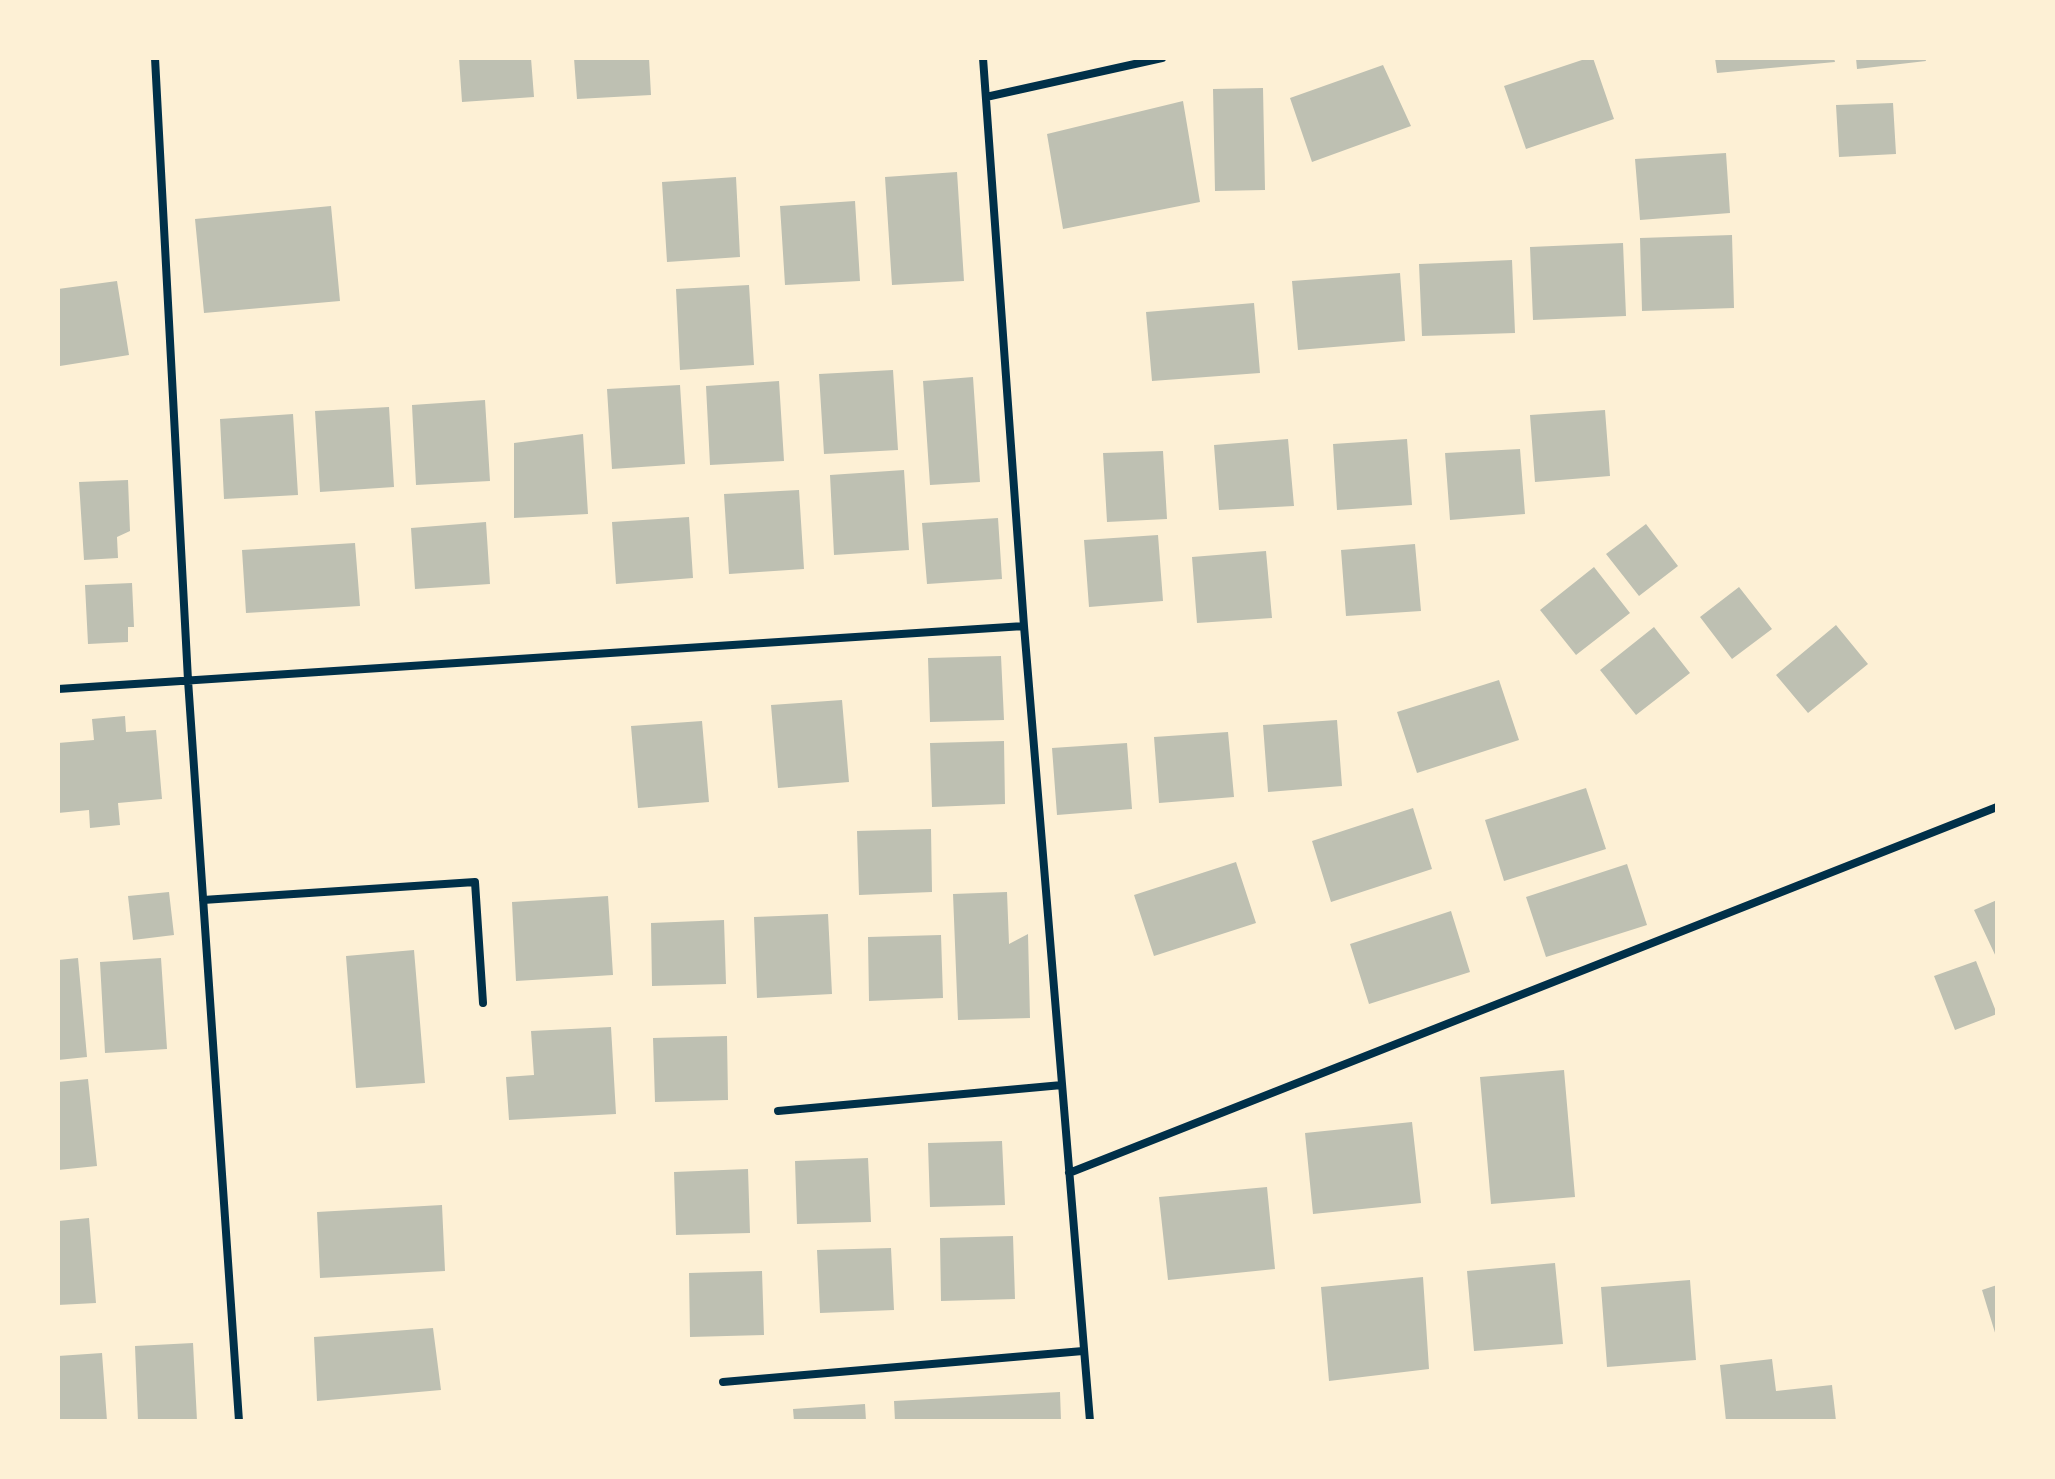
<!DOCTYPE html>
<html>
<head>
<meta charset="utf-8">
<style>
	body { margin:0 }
	#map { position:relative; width:2055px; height:1479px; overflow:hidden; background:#fdf0d5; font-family:"Roboto Condensed",sans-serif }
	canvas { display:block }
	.frame { position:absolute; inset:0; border:60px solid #fdf0d5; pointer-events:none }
</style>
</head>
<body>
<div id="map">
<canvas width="2055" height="1479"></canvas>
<div class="frame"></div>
</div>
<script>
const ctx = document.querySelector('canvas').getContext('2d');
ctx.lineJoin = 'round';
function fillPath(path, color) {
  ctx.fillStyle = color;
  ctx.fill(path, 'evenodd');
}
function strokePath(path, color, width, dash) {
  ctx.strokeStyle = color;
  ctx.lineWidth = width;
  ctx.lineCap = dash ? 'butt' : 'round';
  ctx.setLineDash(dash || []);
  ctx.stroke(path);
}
const building = new Path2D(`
	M 459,58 L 531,58 L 534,97 L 462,102 Z
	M 574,58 L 649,58 L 651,95 L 577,99 Z
	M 1588,58 L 1593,58 L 1614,119 L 1526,149 L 1504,86 Z
	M 1715,58 L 1834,58 L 1835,62 L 1717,73 Z
	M 1856,58 L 1925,58 L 1926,61 L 1857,69 Z
	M 1383,65 L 1411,126 L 1312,162 L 1290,98 Z
	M 1263,88 L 1265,190 L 1215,191 L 1213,89 Z
	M 1183,101 L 1200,202 L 1063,229 L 1047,134 Z
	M 1893,103 L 1896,154 L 1839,157 L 1836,105 Z
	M 1726,153 L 1730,213 L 1640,220 L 1635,159 Z
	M 957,172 L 964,281 L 892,285 L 885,177 Z
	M 736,177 L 740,257 L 667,262 L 662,182 Z
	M 855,201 L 860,281 L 785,285 L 780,206 Z
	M 331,206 L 340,301 L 204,313 L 195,219 Z
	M 1732,235 L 1734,308 L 1642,311 L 1640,238 Z
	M 1623,243 L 1626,316 L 1533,320 L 1530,247 Z
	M 1512,260 L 1515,333 L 1422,336 L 1419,264 Z
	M 1400,273 L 1405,341 L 1298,350 L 1292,281 Z
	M 117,281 L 129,355 L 60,366 L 58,289 Z
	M 749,285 L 754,365 L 680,370 L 676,289 Z
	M 1254,303 L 1260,373 L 1152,381 L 1146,312 Z
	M 893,370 L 898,450 L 824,454 L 819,374 Z
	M 973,377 L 980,482 L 930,485 L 923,381 Z
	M 779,381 L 784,461 L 710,465 L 706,386 Z
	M 680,385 L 685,464 L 612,469 L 607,389 Z
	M 485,400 L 490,481 L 416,485 L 412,405 Z
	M 389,407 L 394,487 L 320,492 L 315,411 Z
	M 1605,410 L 1610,476 L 1535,482 L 1530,415 Z
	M 293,414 L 298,495 L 224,499 L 220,419 Z
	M 583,434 L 588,514 L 514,518 L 514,443 Z
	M 1288,439 L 1294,506 L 1219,510 L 1214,445 Z
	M 1407,439 L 1412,505 L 1337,510 L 1333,444 Z
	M 1520,449 L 1525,514 L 1450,520 L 1445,453 Z
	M 1163,451 L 1167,519 L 1107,522 L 1103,453 Z
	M 904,470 L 909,550 L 834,555 L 830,475 Z
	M 128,480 L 130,531 L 117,537 L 118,558 L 84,560 L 79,482 Z
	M 799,490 L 804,569 L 729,574 L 724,494 Z
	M 689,517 L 693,578 L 616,584 L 612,522 Z
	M 998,518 L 1002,579 L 927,584 L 922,523 Z
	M 486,522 L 490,584 L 415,589 L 411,528 Z
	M 1646,524 L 1678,566 L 1639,596 L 1606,554 Z
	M 1158,535 L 1163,601 L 1089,607 L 1084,540 Z
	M 355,543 L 360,606 L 246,613 L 242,550 Z
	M 1415,544 L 1421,611 L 1346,616 L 1341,550 Z
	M 1266,551 L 1272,618 L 1197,623 L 1192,557 Z
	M 1594,567 L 1630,613 L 1576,655 L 1540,610 Z
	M 132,583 L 134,627 L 128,627 L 128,642 L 88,644 L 85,585 Z
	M 1739,587 L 1772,629 L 1732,659 L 1700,617 Z
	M 1836,625 L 1868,664 L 1808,713 L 1776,675 Z
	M 1654,627 L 1690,673 L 1636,715 L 1600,670 Z
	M 1001,656 L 1004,720 L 930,722 L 928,658 Z
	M 1499,680 L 1519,740 L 1417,773 L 1397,712 Z
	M 842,700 L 849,782 L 778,788 L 771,705 Z
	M 125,716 L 126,732 L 156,730 L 162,799 L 118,803 L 120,825 L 90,828 L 89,810 L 58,813 L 58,743 L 94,740 L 92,719 Z
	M 1337,720 L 1342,786 L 1268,792 L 1263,725 Z
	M 702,721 L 709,802 L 638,808 L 631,726 Z
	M 1228,732 L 1234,797 L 1159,803 L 1154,737 Z
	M 1004,741 L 1005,804 L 932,807 L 930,743 Z
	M 1127,743 L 1132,809 L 1057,815 L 1052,748 Z
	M 1586,788 L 1606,849 L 1504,881 L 1485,820 Z
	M 1413,808 L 1432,869 L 1331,902 L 1312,841 Z
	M 931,829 L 932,892 L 859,895 L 857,831 Z
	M 1236,862 L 1256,923 L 1154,956 L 1134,895 Z
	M 1627,864 L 1647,925 L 1546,957 L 1526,897 Z
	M 169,892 L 174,935 L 133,940 L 128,896 Z
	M 1007,892 L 1009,944 L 1028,934 L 1030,1018 L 958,1020 L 953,894 Z
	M 608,896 L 613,975 L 516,981 L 512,902 Z
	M 1997,900 L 1997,959 L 1974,910 Z
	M 1451,911 L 1470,972 L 1369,1004 L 1350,944 Z
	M 828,914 L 832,994 L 757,998 L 754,917 Z
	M 724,920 L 726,984 L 652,986 L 651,923 Z
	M 941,935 L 943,998 L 869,1001 L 868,937 Z
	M 414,950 L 425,1083 L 356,1088 L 346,956 Z
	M 78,958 L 87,1057 L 58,1060 L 58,960 Z
	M 161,958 L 167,1049 L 105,1053 L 100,962 Z
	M 1976,961 L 1997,1014 L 1955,1030 L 1934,976 Z
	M 611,1027 L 616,1114 L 509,1120 L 506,1077 L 534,1075 L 531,1031 Z
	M 727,1036 L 728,1100 L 655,1102 L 653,1038 Z
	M 1564,1070 L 1575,1197 L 1491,1204 L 1480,1077 Z
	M 88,1079 L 97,1166 L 58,1170 L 58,1082 Z
	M 1412,1122 L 1421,1203 L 1313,1214 L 1305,1133 Z
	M 1002,1141 L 1005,1205 L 930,1207 L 928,1143 Z
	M 868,1158 L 871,1222 L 797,1224 L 795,1161 Z
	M 748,1169 L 750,1233 L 676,1235 L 674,1172 Z
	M 1267,1187 L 1275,1269 L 1168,1280 L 1159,1197 Z
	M 442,1205 L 445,1271 L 320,1278 L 317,1212 Z
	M 89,1218 L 96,1303 L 58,1305 L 58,1221 Z
	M 1013,1236 L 1015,1299 L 941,1301 L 940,1238 Z
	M 891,1248 L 894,1310 L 820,1313 L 817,1250 Z
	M 1555,1263 L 1563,1344 L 1474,1351 L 1467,1271 Z
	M 762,1271 L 764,1335 L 690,1337 L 689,1273 Z
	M 1423,1277 L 1429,1369 L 1329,1381 L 1321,1287 Z
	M 1690,1280 L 1696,1360 L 1607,1367 L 1601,1287 Z
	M 1997,1285 L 1997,1336 L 1996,1336 L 1982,1290 Z
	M 433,1328 L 441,1390 L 317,1401 L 314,1337 Z
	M 193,1343 L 197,1421 L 138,1421 L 135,1346 Z
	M 102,1353 L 107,1421 L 58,1421 L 58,1356 Z
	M 1772,1359 L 1776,1391 L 1832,1385 L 1836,1421 L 1726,1421 L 1720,1365 Z
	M 1060,1392 L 1061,1421 L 895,1421 L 894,1401 Z
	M 865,1404 L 866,1421 L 794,1421 L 793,1409 Z`);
const minor = new Path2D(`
	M 155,58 L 188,680 L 239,1421
	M 983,58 L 1024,626 L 1090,1421
	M 986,97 L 1162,58
	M 58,689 L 1024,626
	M 203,900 L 475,882 L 483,1003
	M 778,1111 L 1062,1085
	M 1069,1173 L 1997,807
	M 723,1382 L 1083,1351`);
fillPath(building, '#bec0b2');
strokePath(minor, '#003049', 8);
</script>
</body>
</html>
